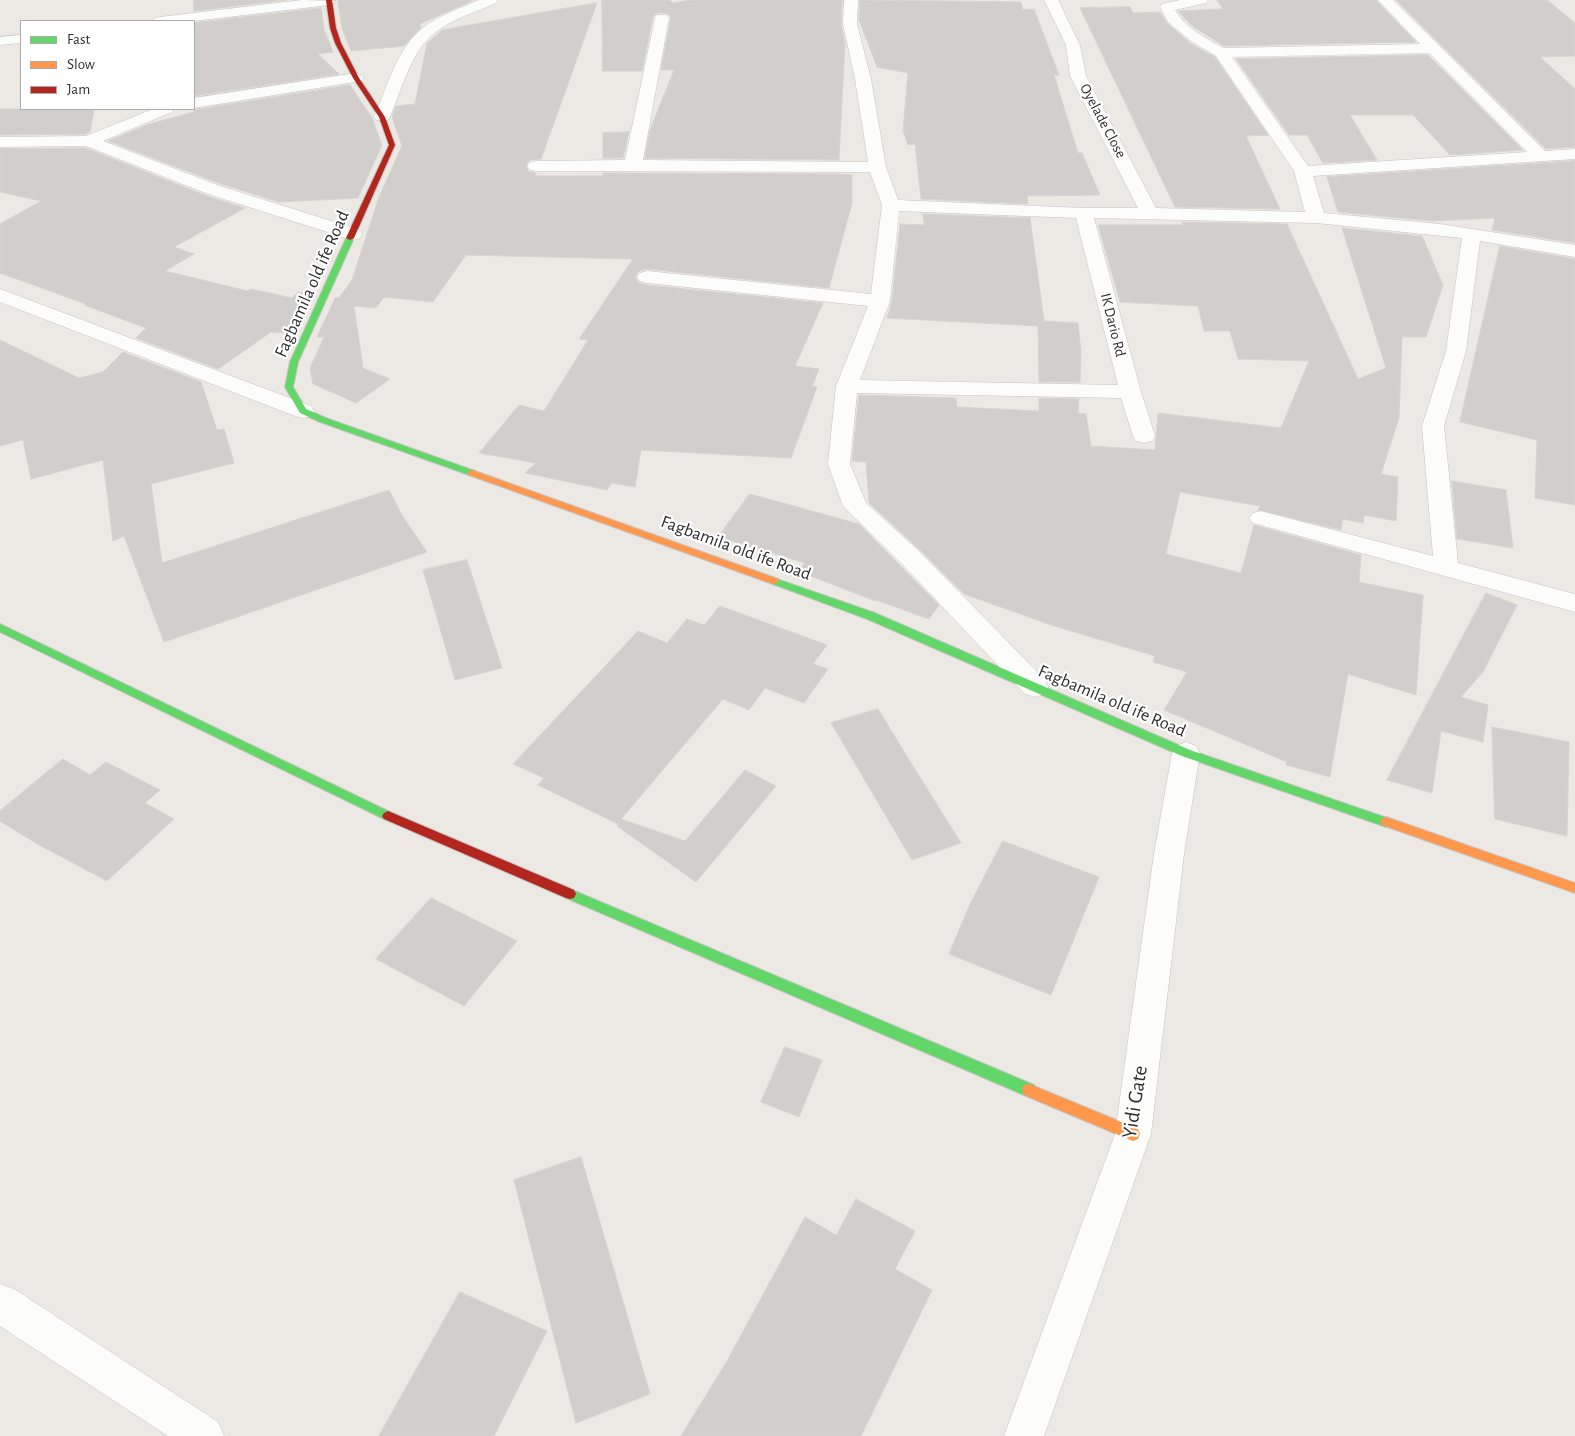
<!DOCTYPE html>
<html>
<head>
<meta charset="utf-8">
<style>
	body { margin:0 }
	#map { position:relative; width:1575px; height:1436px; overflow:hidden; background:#ece8e4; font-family:"Alegreya Sans",sans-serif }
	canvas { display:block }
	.legend { position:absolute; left:20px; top:20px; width:175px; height:90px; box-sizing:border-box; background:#fff; border:1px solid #ababab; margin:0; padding:6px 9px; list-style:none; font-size:15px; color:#2e2e2e }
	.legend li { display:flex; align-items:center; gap:10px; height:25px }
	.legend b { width:25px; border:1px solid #ababab }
</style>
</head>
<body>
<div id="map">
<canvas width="1575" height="1436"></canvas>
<ul class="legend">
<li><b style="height:6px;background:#63d668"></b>Fast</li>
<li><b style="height:6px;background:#ff974d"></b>Slow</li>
<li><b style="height:6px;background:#b3261e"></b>Jam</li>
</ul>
</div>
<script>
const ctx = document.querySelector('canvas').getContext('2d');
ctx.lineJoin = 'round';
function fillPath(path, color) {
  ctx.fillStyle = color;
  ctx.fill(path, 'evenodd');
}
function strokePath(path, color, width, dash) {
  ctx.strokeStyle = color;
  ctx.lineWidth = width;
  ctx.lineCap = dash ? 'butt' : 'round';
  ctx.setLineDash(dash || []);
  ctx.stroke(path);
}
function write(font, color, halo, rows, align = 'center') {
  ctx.font = font + ' "Alegreya Sans",sans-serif';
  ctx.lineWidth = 4.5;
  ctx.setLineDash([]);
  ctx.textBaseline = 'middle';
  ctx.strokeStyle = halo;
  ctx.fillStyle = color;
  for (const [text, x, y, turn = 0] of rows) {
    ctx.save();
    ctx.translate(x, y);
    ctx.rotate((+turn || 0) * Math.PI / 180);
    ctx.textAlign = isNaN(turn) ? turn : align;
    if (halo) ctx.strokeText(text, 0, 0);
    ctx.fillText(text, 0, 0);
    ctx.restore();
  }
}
const building = new Path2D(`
	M 194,0 L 286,0 L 194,11 Z
	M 338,0 L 474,0 L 420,24 L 421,28 L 404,46 L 351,51 L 342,28 Z
	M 602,0 L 670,0 L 673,3 L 691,0 L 842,0 L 841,24 L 845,44 L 839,160 L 645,158 L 650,130 L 674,70 L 661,70 L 671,17 L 667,13 L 657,13 L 653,17 L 642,71 L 603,71 Z
	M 860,0 L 1021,2 L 1023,10 L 1034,9 L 1059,75 L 1054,75 L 1078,153 L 1082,153 L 1100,195 L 1027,196 L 1028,204 L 921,199 L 915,144 L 908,145 L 903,131 L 908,73 L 877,67 L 859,20 Z
	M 1217,0 L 1376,0 L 1416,42 L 1224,46 L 1192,26 L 1178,11 L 1223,9 Z
	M 1396,0 L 1547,0 L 1575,23 L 1575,56 L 1540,57 L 1575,89 L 1575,147 L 1546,149 Z
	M 597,3 L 541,159 L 530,160 L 526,165 L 528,171 L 536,173 L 535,176 L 603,176 L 603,173 L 838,174 L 852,175 L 852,203 L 829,288 L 647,269 L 639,271 L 635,277 L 639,283 L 647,285 L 823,303 L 795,366 L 819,369 L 812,386 L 817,387 L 791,458 L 641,450 L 635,487 L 612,483 L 607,490 L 525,473 L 536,463 L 479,453 L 519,405 L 544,411 L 588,340 L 579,339 L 633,259 L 466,255 L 433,302 L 384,297 L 376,308 L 354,306 L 363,368 L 390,379 L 356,403 L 313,384 L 310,368 L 324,337 L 317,337 L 335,298 L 339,298 L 352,280 L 379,197 L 402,146 L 392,117 L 396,106 L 415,104 L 427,43 L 442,30 Z
	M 1130,7 L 1133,13 L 1160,12 L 1167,23 L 1191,44 L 1215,57 L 1268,135 L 1246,136 L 1280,209 L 1175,207 L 1080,8 Z
	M 321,8 L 324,29 L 333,52 L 318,54 L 339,74 L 194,96 L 194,23 Z
	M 1428,55 L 1523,150 L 1450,155 L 1413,115 L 1350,115 L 1377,160 L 1323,163 L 1307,135 L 1289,135 L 1236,59 Z
	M 350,85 L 372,118 L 382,145 L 358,198 L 279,202 L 221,184 L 108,141 L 149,124 L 194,112 L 194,110 Z
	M 0,109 L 94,109 L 90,132 L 86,134 L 0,135 Z
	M 629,132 L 623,158 L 603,158 L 603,133 Z
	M 86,148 L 207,196 L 245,208 L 174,247 L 194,254 L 165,271 L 248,291 L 251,289 L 292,298 L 298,292 L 313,294 L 295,334 L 271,332 L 218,369 L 136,338 L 146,328 L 84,305 L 86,304 L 0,273 L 0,224 L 41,201 L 0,192 L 0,149 Z
	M 1575,161 L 1575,243 L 1492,230 L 1495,218 L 1432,221 L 1338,212 L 1327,177 Z
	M 923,214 L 1030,218 L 1044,321 L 1078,323 L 1081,352 L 1080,382 L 1039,382 L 1038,326 L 887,318 L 892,301 L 900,224 L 924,225 Z
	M 1182,222 L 1287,224 L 1358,379 L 1386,368 L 1342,228 L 1422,236 L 1443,285 L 1426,337 L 1402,337 L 1399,418 L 1381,474 L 1398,477 L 1396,521 L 1364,515 L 1363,523 L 1343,519 L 1341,530 L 1258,510 L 1260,506 L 1180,492 L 1166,554 L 1241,573 L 1254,525 L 1361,555 L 1359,582 L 1423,595 L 1416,695 L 1348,674 L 1330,777 L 1286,765 L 1287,762 L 1164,710 L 1187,672 L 1153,662 L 1155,656 L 1054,626 L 964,594 L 922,552 L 869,503 L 866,462 L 852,461 L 859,395 L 956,398 L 957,407 L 1039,411 L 1039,398 L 1079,399 L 1078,413 L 1086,414 L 1091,446 L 1155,450 L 1158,413 L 1281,428 L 1309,361 L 1238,359 L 1230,331 L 1204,331 L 1198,306 L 1120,302 L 1098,225 L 1183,225 Z
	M 1500,246 L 1575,259 L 1575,505 L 1535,498 L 1537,440 L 1460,422 Z
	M 0,340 L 79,378 L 103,372 L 123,352 L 201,382 L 217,430 L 224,429 L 234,463 L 151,484 L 162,563 L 389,490 L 402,515 L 427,552 L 164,642 L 124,536 L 113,541 L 103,460 L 31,479 L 23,440 L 0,446 Z
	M 1452,481 L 1506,490 L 1513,548 L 1457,539 Z
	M 750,494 L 859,524 L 939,605 L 929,619 L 876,600 L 875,601 L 798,571 L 805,563 L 718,537 Z
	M 467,560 L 502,668 L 455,680 L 423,570 Z
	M 1486,593 L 1517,605 L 1483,672 L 1461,697 L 1488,705 L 1483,742 L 1441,731 L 1432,793 L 1387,780 Z
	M 720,606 L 827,645 L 813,664 L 828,669 L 804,703 L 765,688 L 749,710 L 723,699 L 621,819 L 685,841 L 745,770 L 776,786 L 696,882 L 617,826 L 620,821 L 618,824 L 538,785 L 544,778 L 513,764 L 638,631 L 667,643 L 687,619 L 704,625 Z
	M 878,709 L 911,763 L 961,843 L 912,860 L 831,723 Z
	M 1492,727 L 1569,742 L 1567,836 L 1495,819 Z
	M 63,759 L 90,775 L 106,762 L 160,790 L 145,803 L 174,819 L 107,881 L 39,845 L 0,821 L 0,811 Z
	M 1003,841 L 1099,877 L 1051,995 L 949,954 L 970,904 Z
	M 431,898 L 517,941 L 464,1006 L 376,959 Z
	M 785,1047 L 822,1060 L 799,1117 L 761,1102 Z
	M 581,1157 L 650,1394 L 576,1423 L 514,1180 Z
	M 856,1199 L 915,1231 L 895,1269 L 932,1290 L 861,1436 L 681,1436 L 727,1361 L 805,1217 L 836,1235 Z
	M 460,1292 L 547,1331 L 494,1436 L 379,1436 Z`);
const street = new Path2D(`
	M 302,0 L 336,1 L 329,5 L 194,21 L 153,21 L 155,18 L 160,17 Z
	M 479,0 L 498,0 L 496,3 C 474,13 448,20 430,37 C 411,54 400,93 390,117 L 388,120 L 376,120 L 374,117 C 387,88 397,47 424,27 C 440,15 460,8 479,0 Z
	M 844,0 L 858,0 L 857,24 L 871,79 L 886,167 L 898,200 L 1084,208 L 1138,208 L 1070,76 L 1066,45 L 1044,0 L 1058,0 L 1080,45 L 1086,76 L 1156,208 L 1305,212 L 1294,171 L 1216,56 L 1192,42 L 1168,22 L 1160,7 L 1162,4 L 1180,0 L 1208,0 L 1206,3 L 1175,10 C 1185,28 1207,39 1224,48 L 1420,44 L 1378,0 L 1393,0 L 1545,151 L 1575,149 L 1575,159 L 1313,176 L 1324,213 L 1440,224 L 1575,245 L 1575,257 L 1480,241 L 1466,351 L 1444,426 L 1458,563 L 1575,594 L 1575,612 L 1253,523 L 1249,518 L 1253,513 L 1261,511 L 1433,556 L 1422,426 L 1446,351 L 1462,238 L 1316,223 L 1094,218 L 1141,392 L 1155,436 L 1152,441 L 1144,443 L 1136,441 L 1133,436 L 1121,398 L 857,393 L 850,464 L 866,503 L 921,553 L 1045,680 L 1048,687 L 1045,694 L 1035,697 L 1025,694 L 903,565 L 843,506 L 828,464 L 836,386 L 868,306 L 647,283 L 640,281 L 637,277 L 640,273 L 647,271 L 871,294 L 882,205 L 870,172 L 536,171 L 530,170 L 527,166 L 530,162 L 536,161 L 625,160 L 655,18 L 657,15 L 667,15 L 669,18 L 643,160 L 868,162 L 855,79 L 843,24 ZM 1429,53 L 1527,152 L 1308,166 L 1232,57 ZM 899,211 L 1076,218 L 1118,385 L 860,380 L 890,301 Z
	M 21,35 L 21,43 L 0,45 L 0,37 Z
	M 356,73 L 361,75 L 364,78 L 361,81 L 194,108 L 194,98 Z
	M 153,109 L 174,109 L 172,112 L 103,141 L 220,186 L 360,230 L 362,234 L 360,238 L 353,240 L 346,238 L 208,194 L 86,146 L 0,147 L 0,137 L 86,136 Z
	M 0,289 L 311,406 L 314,411 L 311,416 L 303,418 L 295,416 L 0,302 Z
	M 1186,742 L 1196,746 L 1200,753 L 1184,854 L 1151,1134 L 1044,1436 L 1004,1436 L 1115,1134 L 1154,854 L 1172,753 L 1176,746 Z
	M 0,1284 L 14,1289 L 218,1422 L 224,1436 L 168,1436 L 0,1326 Z`);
const fast = new Path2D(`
	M 347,236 L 354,238 L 298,362 L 293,387 L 306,409 L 326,418 L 475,471 L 475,475 L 469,475 L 320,422 L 300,413 L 285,387 L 290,362 Z
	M 774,578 L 875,613 L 1190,750 L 1390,819 L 1392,822 L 1390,825 L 1386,827 L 1182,756 L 867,619 L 770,583 L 769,581 Z
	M 0,624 L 392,813 L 394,816 L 392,819 L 384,819 L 0,632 Z
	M 570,889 L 1034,1085 L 1036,1090 L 1034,1095 L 1029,1096 L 1024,1095 L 566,898 L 564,894 L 566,890 Z`);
const slow = new Path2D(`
	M 472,470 L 778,579 L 779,581 L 774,584 L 770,583 L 469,475 L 467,473 Z
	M 1386,817 L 1575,883 L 1575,893 L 1382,825 L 1380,822 L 1382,819 Z
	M 1029,1084 L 1138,1129 L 1140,1134 L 1138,1139 L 1133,1141 L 1024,1095 L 1022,1090 L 1024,1085 Z`);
const jam = new Path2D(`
	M 326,0 L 332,0 L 336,28 L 341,43 L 359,78 L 385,117 L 395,145 L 354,238 L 350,240 L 346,238 L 389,145 L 379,117 L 353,78 L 335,43 L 330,28 Z
	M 388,811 L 574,890 L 576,894 L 574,898 L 570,899 L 566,898 L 384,819 L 382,816 L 384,813 Z`);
const farStreetnames = [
	["Oyelade Close",1103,121,62],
	["IK Dario Rd",1113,325,76]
];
const streetNames = [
	["Fagbamila old ife Road",312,284,-66],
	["Fagbamila old ife Road",736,548,20],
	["Fagbamila old ife Road",1112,701,23]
];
const nearStreetnames = [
	["Yidi Gate",1135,1102,-81]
];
fillPath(building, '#d1cecb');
strokePath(building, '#d7d4d0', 1);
strokePath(street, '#c5c4c5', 1);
strokePath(fast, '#c5c4c5', 2);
strokePath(slow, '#c5c4c5', 2);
strokePath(jam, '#c5c4c5', 2);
fillPath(street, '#fcfcfb');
fillPath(fast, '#63d668');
fillPath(slow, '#ff974d');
fillPath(jam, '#b3261e');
write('15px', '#2e2e2e', '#fff', farStreetnames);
write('18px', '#2e2e2e', '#fff', streetNames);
write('21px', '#2e2e2e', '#fff', nearStreetnames);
</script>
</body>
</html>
